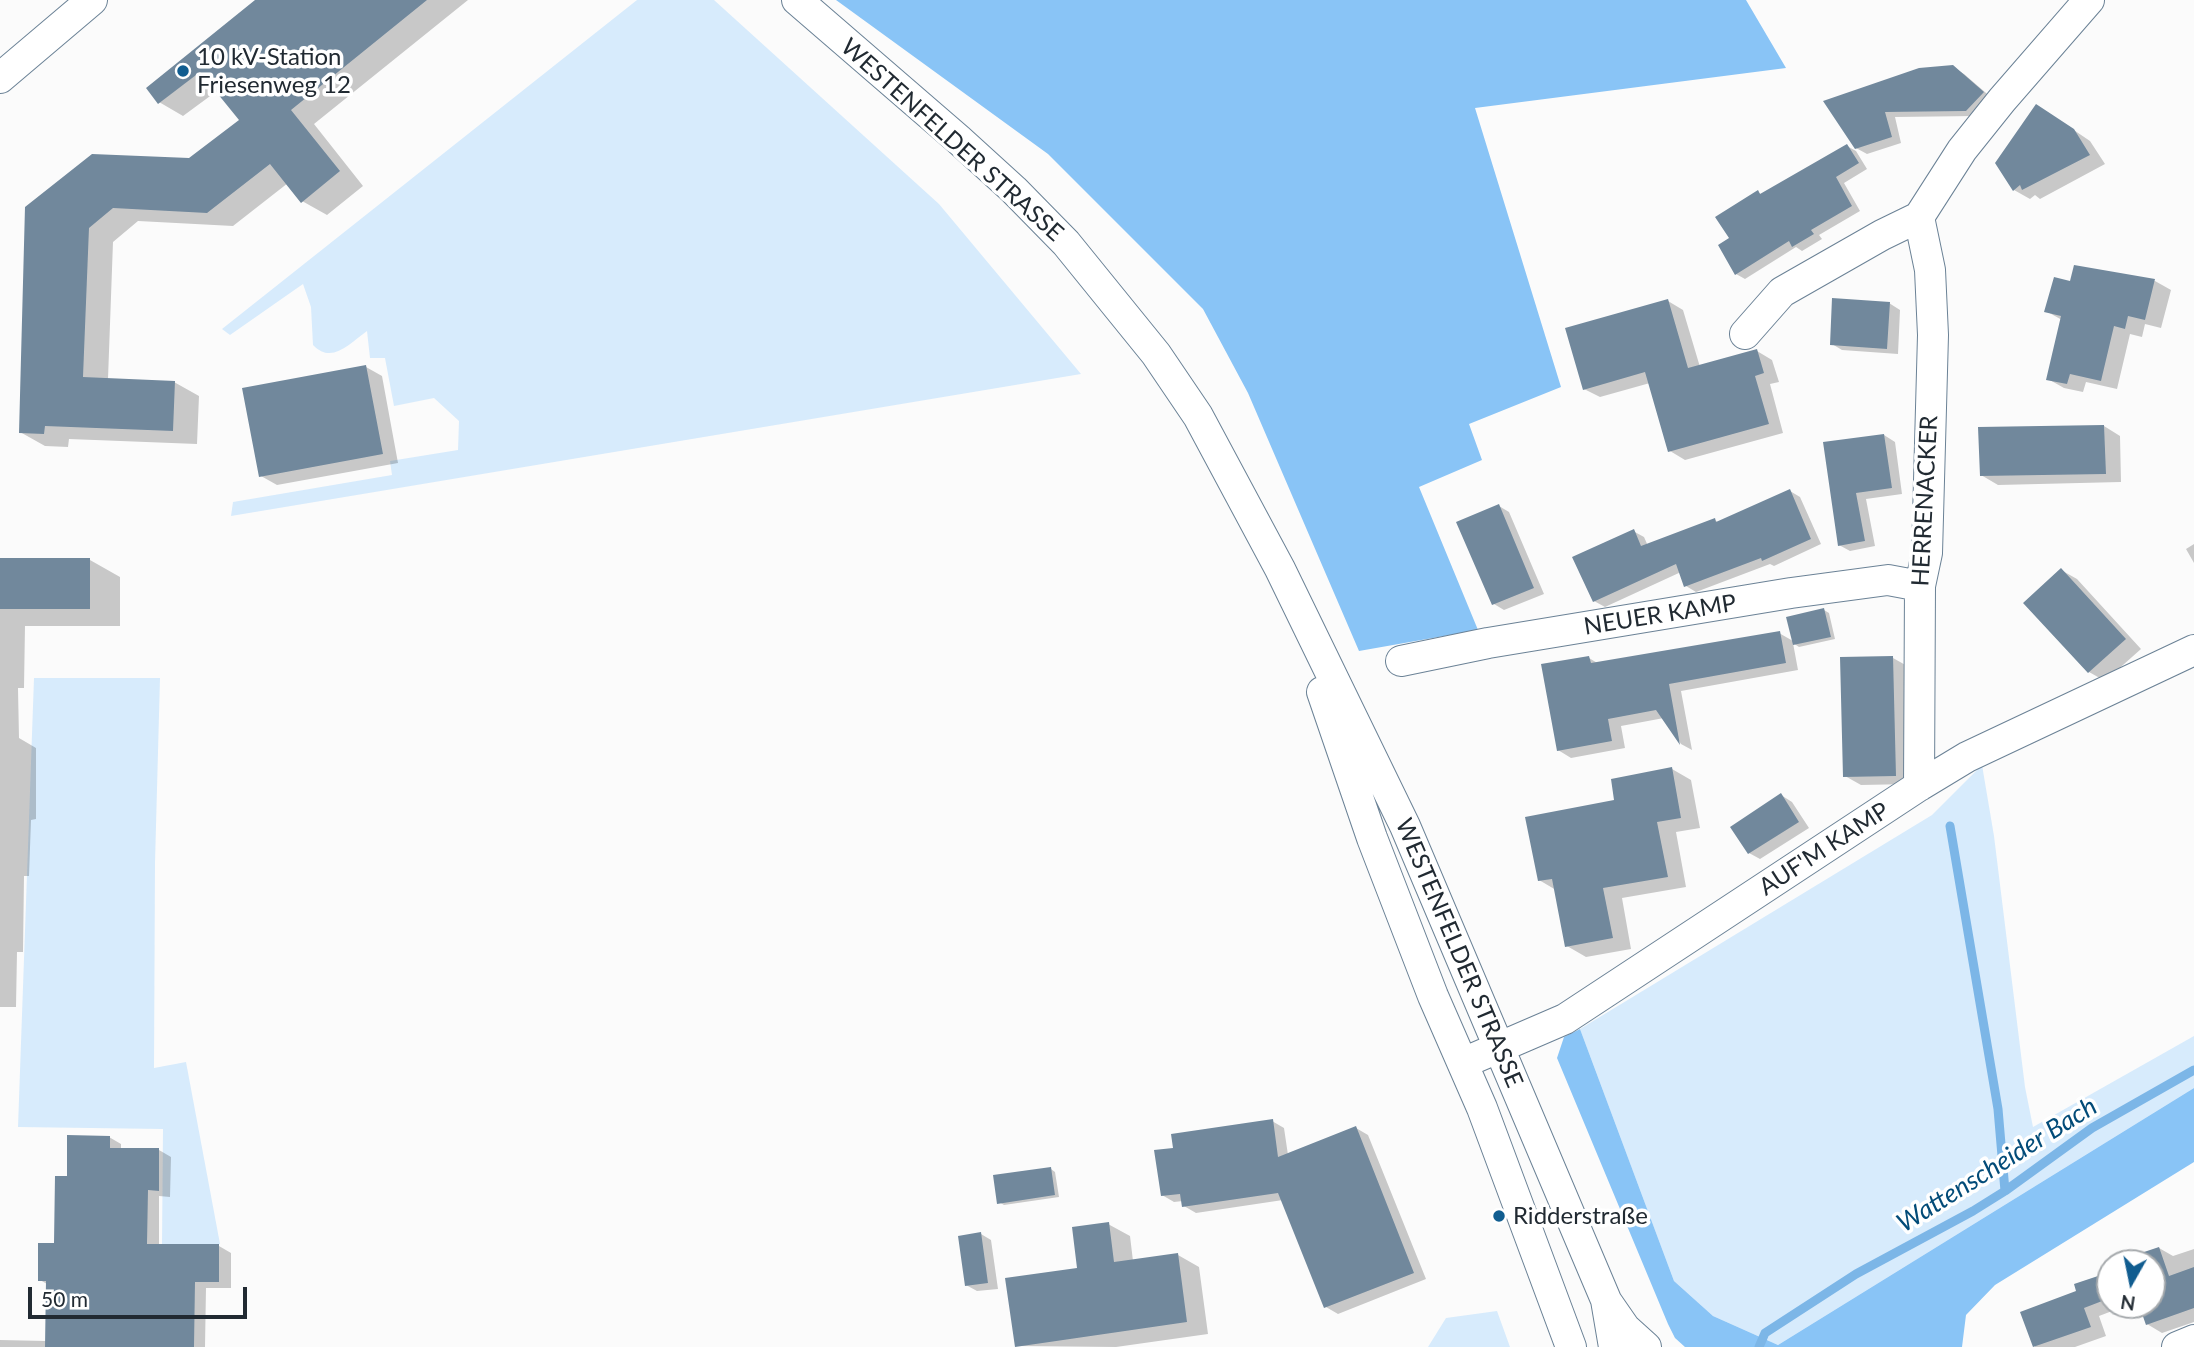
<!DOCTYPE html>
<html>
<head>
<meta charset="utf-8">
<style>
	body { margin:0 }
	#map { position:relative; width:2194px; height:1347px; overflow:hidden; background:#fbfbfb; font-family:Lato,sans-serif }
	canvas { display:block }
	.north { position:absolute; left:2096px; top:1249px; width:70px; height:70px; box-sizing:border-box; background:#fff; border:2px solid #a6aaad; border-radius:50%; rotate:189deg; font-size:19px; font-weight:700; line-height:28px; text-align:center; color:#212a32 }
	.north::after { content:''; display:block; margin:auto; width:24px; height:32px; background:#115d90; clip-path:polygon(50% 0,100% 100%,50% 72%,0 100%) }
	.scale { position:absolute; left:28px; top:1287px; width:219px; height:32px; box-sizing:border-box; border:4px solid #212a32; border-top:0; padding-left:9px; font-size:21px; line-height:24px; white-space:nowrap; color:#212a32; -webkit-text-stroke:5px #fff; paint-order:stroke }
</style>
</head>
<body>
<div id="map">
<canvas width="2194" height="1347"></canvas>
<div class="north">N</div>
<div class="scale">50 m</div>
</div>
<script>
const ctx = document.querySelector('canvas').getContext('2d');
ctx.lineJoin = 'round';
function fillPath(path, color) {
  ctx.fillStyle = color;
  ctx.fill(path, 'evenodd');
}
function strokePath(path, color, width, dash) {
  ctx.strokeStyle = color;
  ctx.lineWidth = width;
  ctx.lineCap = dash ? 'butt' : 'round';
  ctx.setLineDash(dash || []);
  ctx.stroke(path);
}
function write(font, color, halo, rows, align = 'center') {
  ctx.font = font + ' Lato,sans-serif';
  ctx.lineWidth = 7;
  ctx.setLineDash([]);
  ctx.textBaseline = 'middle';
  ctx.strokeStyle = halo;
  ctx.fillStyle = color;
  for (const [text, x, y, turn = 0] of rows) {
    ctx.save();
    ctx.translate(x, y);
    ctx.rotate((+turn || 0) * Math.PI / 180);
    ctx.textAlign = isNaN(turn) ? turn : align;
    if (halo) ctx.strokeText(text, 0, 0);
    ctx.fillText(text, 0, 0);
    ctx.restore();
  }
}
const green = new Path2D(`
	M 637,0 L 714,0 L 939,204 L 1081,374 L 231,516 L 233,502 L 392,475 L 390,461 L 458,450 L 459,421 L 434,398 L 394,406 L 385,358 L 370,358 L 367,331 C 350,343 332,365 313,345 L 311,307 L 303,284 L 230,335 L 222,329 Z
	M 34,678 L 160,678 L 155,863 L 154,1068 L 186,1062 L 220,1244 L 162,1244 L 163,1129 L 18,1127 Z
	M 1982,765 L 1994,836 L 2025,1087 L 2033,1127 L 2194,1036 L 2194,1088 L 1778,1345 L 1713,1316 L 1674,1281 L 1580,1029 L 1932,815 Z
	M 1497,1311 L 1510,1347 L 1428,1347 L 1446,1318 Z`);
const forest = new Path2D(`
	M 836,0 L 1746,0 L 1786,68 L 1475,108 L 1561,387 L 1469,424 L 1482,460 L 1419,487 L 1478,630 L 1359,651 L 1248,393 L 1203,309 L 1048,154 Z
	M 1580,1029 L 1674,1281 L 1713,1316 L 1778,1345 L 2194,1088 L 2194,1162 L 1995,1285 L 1966,1315 L 1962,1347 L 1685,1347 L 1675,1338 L 1668,1324 L 1557,1058 L 1564,1037 Z`);
const shadow = new Path2D(`
	M 258,0 L 468,0 L 314,124 L 363,186 L 327,215 L 302,201 L 288,183 L 233,226 L 138,221 L 113,242 L 108,379 L 174,382 L 199,396 L 197,444 L 69,439 L 68,447 L 45,446 L 20,432 L 27,208 L 189,160 L 241,120 L 217,91 L 183,116 L 159,102 Z
	M 1952,67 L 1964,74 L 1993,99 L 1977,116 L 1895,117 L 1901,143 L 1867,154 L 1856,148 L 1826,102 Z
	M 2053,116 L 2090,141 L 2105,164 L 2040,199 L 2035,195 L 2030,199 L 2014,190 Z
	M 1847,146 L 1856,151 L 1867,169 L 1844,183 L 1860,211 L 1819,235 L 1822,239 L 1802,251 L 1796,247 L 1745,279 L 1736,274 L 1731,239 L 1758,192 L 1762,195 Z
	M 2155,281 L 2171,290 L 2161,328 L 2145,324 L 2142,337 L 2130,334 L 2117,389 L 2086,382 L 2083,392 L 2064,388 L 2048,379 L 2062,320 L 2046,311 L 2071,283 Z
	M 1668,301 L 1683,310 L 1700,367 L 1757,351 L 1772,360 L 1779,382 L 1770,384 L 1783,433 L 1685,460 L 1670,451 L 1650,383 L 1600,397 L 1584,389 Z
	M 1889,303 L 1900,310 L 1898,354 L 1842,350 L 1832,344 Z
	M 366,367 L 382,376 L 398,463 L 277,485 L 261,476 Z
	M 2104,426 L 2120,436 L 2121,482 L 1998,485 L 1981,475 Z
	M 1884,435 L 1895,442 L 1902,494 L 1866,499 L 1875,546 L 1850,551 L 1839,545 L 1825,444 Z
	M 1790,491 L 1800,497 L 1821,544 L 1774,566 L 1770,564 L 1696,592 L 1686,586 L 1681,572 L 1605,607 L 1594,601 L 1633,531 L 1644,537 L 1648,546 L 1715,520 L 1719,523 Z
	M 1499,506 L 1509,512 L 1544,594 L 1504,610 L 1494,604 Z
	M 2194,544 L 2194,563 L 2186,549 Z
	M 0,559 L 90,560 L 120,577 L 120,626 L 25,626 L 24,688 L 18,688 L 19,738 L 36,748 L 36,819 L 31,820 L 29,876 L 24,876 L 23,952 L 17,952 L 16,1007 L 0,1007 Z
	M 2061,570 L 2077,579 L 2141,649 L 2105,681 L 2089,672 L 2025,603 Z
	M 1824,610 L 1829,613 L 1835,639 L 1799,647 L 1793,643 L 1798,670 L 1681,691 L 1692,750 L 1681,744 L 1664,718 L 1621,726 L 1625,748 L 1571,758 L 1558,750 L 1589,658 L 1599,664 L 1779,633 L 1793,641 Z
	M 1893,658 L 1909,667 L 1911,784 L 1861,785 L 1845,776 Z
	M 1672,769 L 1691,780 L 1700,828 L 1676,832 L 1686,887 L 1622,898 L 1631,949 L 1586,957 L 1567,946 L 1556,890 L 1539,880 L 1616,801 Z
	M 1781,795 L 1792,802 L 1809,828 L 1760,859 L 1749,853 Z
	M 1272,1121 L 1284,1128 L 1288,1155 L 1356,1128 L 1368,1135 L 1426,1279 L 1338,1314 L 1326,1307 L 1283,1200 L 1196,1213 L 1184,1206 L 1183,1201 L 1174,1202 L 1162,1195 L 1175,1149 Z
	M 109,1137 L 121,1144 L 121,1149 L 159,1150 L 171,1157 L 170,1197 L 159,1196 L 159,1246 L 219,1246 L 231,1253 L 231,1288 L 206,1288 L 205,1347 L 0,1347 L 0,1340 L 47,1341 L 47,1284 L 40,1280 L 56,1245 L 68,1178 Z
	M 1051,1169 L 1055,1172 L 1059,1197 L 1004,1205 L 999,1202 Z
	M 1108,1224 L 1130,1236 L 1133,1261 L 1178,1255 L 1199,1267 L 1208,1334 L 1116,1347 L 1017,1346 L 1079,1269 Z
	M 981,1234 L 991,1240 L 998,1289 L 977,1291 L 966,1285 Z
	M 2159,1248 L 2173,1256 L 2194,1249 L 2194,1322 L 2162,1333 L 2147,1324 L 2141,1305 L 2152,1305 L 2152,1263 L 2126,1263 Z
	M 2110,1273 L 2110,1305 L 2128,1305 L 2099,1316 L 2106,1336 L 2075,1347 L 2035,1347 L 2022,1313 L 2078,1292 Z`);
const stream = new Path2D(`
	M 1950,826 L 1998,1109 L 2005,1191
	M 1759,1347 L 1765,1333 L 1856,1274 L 1973,1211 L 2005,1191 L 2092,1128 L 2194,1070`);
const building = new Path2D(`
	M 255,0 L 427,0 L 291,110 L 340,171 L 301,203 L 270,164 L 207,213 L 113,208 L 89,228 L 83,377 L 175,381 L 173,431 L 45,426 L 44,434 L 19,433 L 25,207 L 92,154 L 189,158 L 239,120 L 200,72 L 158,104 L 146,88 Z
	M 1953,65 L 1984,92 L 1966,111 L 1885,112 L 1892,137 L 1855,149 L 1823,101 L 1919,68 Z
	M 2036,104 L 2074,129 L 2090,155 L 2022,190 L 2020,185 L 2013,191 L 1995,163 Z
	M 1847,144 L 1859,163 L 1836,177 L 1852,206 L 1811,230 L 1814,234 L 1792,247 L 1789,241 L 1735,275 L 1718,245 L 1729,238 L 1715,217 L 1758,190 L 1760,194 Z
	M 2074,265 L 2155,279 L 2145,320 L 2128,316 L 2125,329 L 2114,326 L 2101,381 L 2070,374 L 2067,384 L 2046,380 L 2061,316 L 2044,312 L 2054,277 L 2070,281 Z
	M 1832,298 L 1890,302 L 1887,349 L 1830,345 Z
	M 1668,299 L 1688,368 L 1757,349 L 1764,373 L 1755,376 L 1769,424 L 1668,452 L 1645,372 L 1583,390 L 1565,328 Z
	M 366,365 L 383,454 L 259,477 L 242,388 Z
	M 2104,425 L 2106,474 L 1980,476 L 1978,427 Z
	M 1884,434 L 1892,488 L 1856,493 L 1865,541 L 1838,546 L 1823,442 Z
	M 1790,489 L 1811,539 L 1762,561 L 1761,558 L 1684,587 L 1676,564 L 1593,602 L 1572,557 L 1634,529 L 1641,546 L 1715,518 L 1716,522 Z
	M 1499,504 L 1534,588 L 1492,605 L 1456,522 Z
	M 0,558 L 90,558 L 90,609 L 0,609 Z
	M 2061,568 L 2126,639 L 2088,673 L 2023,603 Z
	M 1824,608 L 1831,637 L 1793,645 L 1786,617 Z
	M 1780,631 L 1786,663 L 1669,684 L 1680,745 L 1656,710 L 1608,719 L 1612,741 L 1557,751 L 1541,664 L 1589,656 L 1591,663 Z
	M 1893,656 L 1896,776 L 1843,777 L 1840,657 Z
	M 1672,767 L 1681,818 L 1657,822 L 1668,877 L 1603,888 L 1613,938 L 1565,947 L 1552,879 L 1538,881 L 1525,817 L 1614,800 L 1611,779 Z
	M 1781,793 L 1799,822 L 1748,854 L 1730,827 Z
	M 1273,1119 L 1278,1157 L 1356,1126 L 1414,1273 L 1324,1308 L 1278,1193 L 1182,1207 L 1180,1194 L 1161,1196 L 1154,1150 L 1173,1148 L 1171,1134 Z
	M 67,1135 L 110,1136 L 110,1148 L 159,1148 L 159,1191 L 148,1190 L 147,1244 L 219,1244 L 219,1282 L 195,1282 L 194,1347 L 45,1347 L 46,1281 L 38,1281 L 38,1243 L 54,1243 L 55,1176 L 67,1176 Z
	M 1051,1167 L 1055,1195 L 997,1204 L 993,1175 Z
	M 1109,1222 L 1114,1262 L 1178,1253 L 1187,1322 L 1015,1347 L 1005,1278 L 1077,1268 L 1072,1227 Z
	M 981,1232 L 988,1283 L 965,1286 L 958,1236 Z
	M 2159,1247 L 2169,1276 L 2194,1267 L 2194,1308 L 2146,1325 L 2139,1305 L 2152,1305 L 2152,1263 L 2124,1263 L 2123,1259 Z
	M 2110,1272 L 2110,1298 L 2084,1308 L 2091,1327 L 2033,1347 L 2020,1312 L 2076,1291 L 2074,1284 Z`);
const minor = new Path2D(`
	M 797,0 L 958,139 L 1014,190 L 1066,243 L 1156,354 L 1198,416 L 1280,569 L 1405,826 L 1606,1300 L 1614,1347
	M 0,78 L 92,0
	M 1745,334 L 1782,292 L 1882,235 L 1919,217
	M 1401,661 L 1488,643 L 1791,593 L 1888,580 L 1920,586
	M 1322,692 L 1372,838 L 1433,996 L 1482,1108 L 1571,1347
	M 1919,786 L 1920,586 L 1927,553 L 1933,335 L 1930,270 L 1919,217 L 1962,150 L 2002,100 L 2089,0
	M 1463,1063 L 1565,1019 L 1919,786 L 1967,757 L 2194,650
	M 1607,1302 L 1625,1328 L 1646,1347
	M 2177,1347 L 2194,1340`);
const markers = [
	[183,71,7,"#115d90"],
	[1499,1216,7,"#115d90"]
];
const poiNames = [
	["10 kV-Station",197,57],
	["Friesenweg 12",197,85],
	["Ridderstraße",1513,1216]
];
const streetNames = [
	["WESTENFELDER STRASSE",952,140,42],
	["HERRENACKER",1925,501,-87],
	["NEUER KAMP",1660,615,-9],
	["AUF'M KAMP",1824,849,-33],
	["WESTENFELDER STRASSE",1459,953,67]
];
const waterNames = [
	["Wattenscheider Bach",1997,1165,-32]
];
fillPath(green, '#d7ebfc');
fillPath(forest, '#89c4f6');
fillPath(shadow, '#0003');
strokePath(stream, '#7cb6e7', 9);
fillPath(building, '#71889c');
strokePath(minor, '#6b8296', 32);
strokePath(minor, '#fff', 30);
for (const [x, y, r, color] of markers) {
  const dot = new Path2D();
  dot.arc(x, y, r, 0, 2 * Math.PI);
  ctx.fillStyle = color;
  ctx.fill(dot);
  strokePath(dot, '#fff', 2.5);
}
write('24px', '#212a32', '#fff', poiNames, 'left');
write('24px', '#212a32', '#fff', streetNames);
write('italic 26px', '#024b78', '#fff', waterNames);
</script>
</body>
</html>
